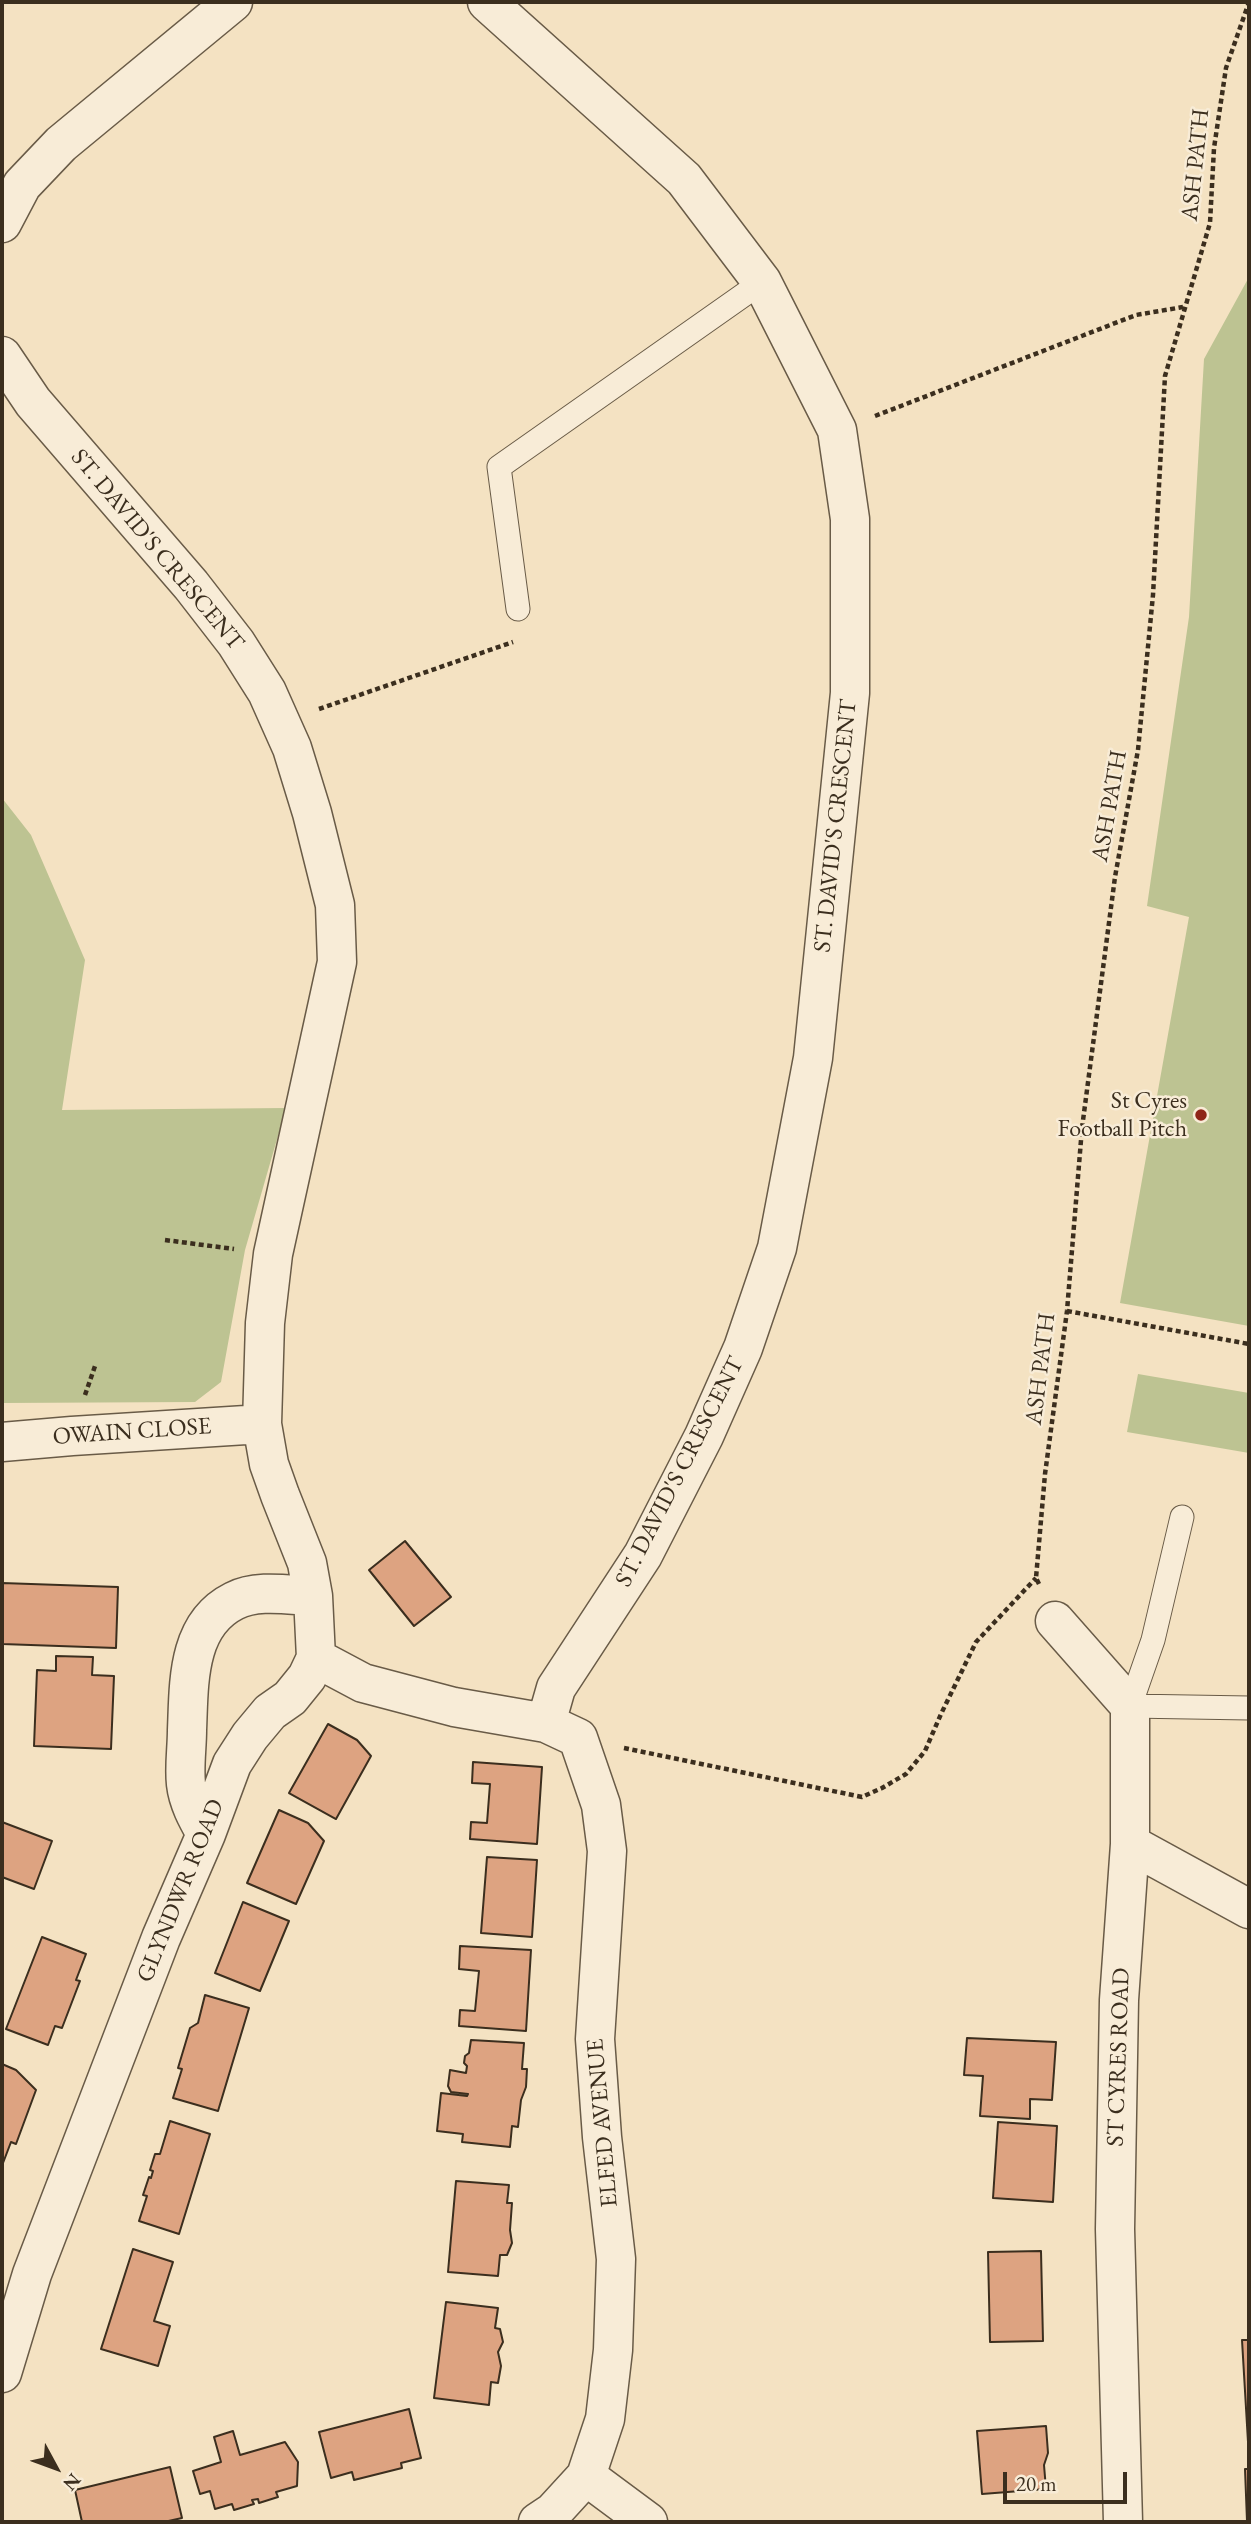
<!DOCTYPE html>
<html>
<head>
<meta charset="utf-8">
<style>
	body { margin:0 }
	#map { position:relative; width:1251px; height:2524px; overflow:hidden; background:#f4e2c2; font-family:"EB Garamond",serif }
	canvas { display:block }
	.frame { position:absolute; inset:0; border:4px solid #3b2e1e; pointer-events:none }
	.north { position:absolute; left:21px; top:2433px; width:70px; height:70px; -webkit-text-stroke:5px #f8ecd7; paint-order:stroke; rotate:131deg; font-size:19px; font-weight:700; line-height:28px; text-align:center; color:#3b2e1e }
	.north::after { content:''; display:block; margin:auto; width:24px; height:32px; background:#3b2e1e; clip-path:polygon(50% 0,100% 100%,50% 72%,0 100%) }
	.scale { position:absolute; left:1003px; top:2472px; width:124px; height:32px; box-sizing:border-box; border:4px solid #3b2e1e; border-top:0; padding-left:9px; font-size:21px; line-height:24px; white-space:nowrap; color:#3b2e1e; -webkit-text-stroke:5px #f8ecd7; paint-order:stroke }
</style>
</head>
<body>
<div id="map">
<canvas width="1251" height="2524"></canvas>
<div class="frame"></div>
<div class="north">N</div>
<div class="scale">20 m</div>
</div>
<script>
const ctx = document.querySelector('canvas').getContext('2d');
ctx.lineJoin = 'round';
function fillPath(path, color) {
  ctx.fillStyle = color;
  ctx.fill(path, 'evenodd');
}
function strokePath(path, color, width, dash) {
  ctx.strokeStyle = color;
  ctx.lineWidth = width;
  ctx.lineCap = dash ? 'butt' : 'round';
  ctx.setLineDash(dash || []);
  ctx.stroke(path);
}
function write(font, color, halo, rows, align = 'center') {
  ctx.font = font + ' "EB Garamond",serif';
  ctx.lineWidth = 5;
  ctx.setLineDash([]);
  ctx.textBaseline = 'middle';
  ctx.strokeStyle = halo;
  ctx.fillStyle = color;
  for (const [text, x, y, turn = 0] of rows) {
    ctx.save();
    ctx.translate(x, y);
    ctx.rotate((+turn || 0) * Math.PI / 180);
    ctx.textAlign = isNaN(turn) ? turn : align;
    if (halo) ctx.strokeText(text, 0, 0);
    ctx.fillText(text, 0, 0);
    ctx.restore();
  }
}
const green = new Path2D(`
	M 1249,277 L 1249,1326 L 1120,1303 L 1189,917 L 1147,906 L 1189,617 L 1204,359 Z
	M 2,798 L 31,835 L 85,960 L 62,1110 L 286,1108 L 245,1250 L 221,1382 L 195,1402 L 2,1403 Z
	M 1138,1374 L 1249,1393 L 1249,1453 L 1127,1432 Z`);
const building = new Path2D(`
	M 405,1541 L 451,1597 L 414,1626 L 369,1570 Z
	M 2,1583 L 118,1587 L 116,1648 L 2,1644 Z
	M 56,1656 L 93,1657 L 92,1675 L 114,1676 L 111,1749 L 34,1746 L 37,1670 L 56,1671 Z
	M 328,1724 L 357,1740 L 371,1756 L 336,1819 L 289,1793 Z
	M 473,1762 L 542,1767 L 537,1844 L 470,1839 L 471,1822 L 487,1823 L 490,1784 L 472,1783 Z
	M 279,1810 L 308,1823 L 324,1841 L 296,1904 L 247,1883 Z
	M 2,1822 L 52,1841 L 34,1889 L 2,1877 Z
	M 487,1857 L 537,1860 L 532,1937 L 481,1933 Z
	M 243,1902 L 289,1921 L 260,1991 L 215,1973 Z
	M 42,1937 L 86,1954 L 76,1980 L 80,1981 L 62,2028 L 55,2026 L 48,2045 L 6,2029 Z
	M 460,1946 L 531,1950 L 526,2031 L 459,2026 L 460,2010 L 475,2011 L 479,1971 L 459,1969 Z
	M 205,1995 L 249,2008 L 218,2111 L 173,2098 L 182,2069 L 178,2068 L 190,2028 L 198,2023 Z
	M 967,2038 L 1056,2042 L 1052,2100 L 1030,2099 L 1030,2119 L 980,2116 L 983,2076 L 964,2075 Z
	M 471,2040 L 524,2043 L 522,2069 L 527,2069 L 526,2087 L 521,2100 L 518,2127 L 512,2126 L 510,2147 L 462,2142 L 463,2134 L 437,2131 L 441,2093 L 467,2096 L 468,2094 L 451,2092 L 448,2086 L 450,2070 L 466,2073 L 467,2066 L 464,2063 L 465,2056 L 469,2053 Z
	M 2,2064 L 16,2070 L 36,2090 L 16,2144 L 11,2142 L 3,2163 Z
	M 170,2121 L 210,2134 L 179,2234 L 139,2221 L 147,2196 L 143,2195 L 149,2177 L 151,2178 L 153,2171 L 150,2170 L 155,2154 L 160,2154 Z
	M 998,2122 L 1057,2126 L 1053,2202 L 993,2198 Z
	M 456,2181 L 509,2185 L 507,2203 L 512,2203 L 510,2230 L 512,2243 L 507,2255 L 500,2255 L 498,2276 L 448,2272 Z
	M 133,2249 L 173,2262 L 154,2321 L 170,2326 L 158,2366 L 101,2349 Z
	M 1041,2251 L 1043,2341 L 990,2342 L 988,2252 Z
	M 446,2302 L 498,2308 L 495,2328 L 500,2329 L 503,2342 L 498,2352 L 501,2366 L 498,2383 L 491,2382 L 489,2405 L 434,2398 Z
	M 1242,2340 L 1249,2340 L 1249,2442 L 1248,2442 Z
	M 409,2409 L 421,2458 L 401,2463 L 402,2468 L 354,2480 L 352,2472 L 331,2478 L 319,2432 Z
	M 1046,2426 L 1048,2453 L 1044,2465 L 1046,2489 L 982,2494 L 977,2431 Z
	M 233,2431 L 240,2455 L 285,2442 L 298,2462 L 297,2486 L 276,2492 L 278,2497 L 259,2503 L 258,2499 L 252,2500 L 254,2504 L 234,2510 L 232,2504 L 215,2509 L 210,2491 L 200,2494 L 193,2471 L 221,2462 L 214,2437 Z
	M 170,2467 L 182,2518 L 164,2522 L 82,2522 L 75,2490 Z
	M 1245,2469 L 1249,2469 L 1249,2521 L 1247,2521 Z`);
const path = new Path2D(`
	M 875,416 L 1136,315 L 1183,307
	M 319,709 L 513,642
	M 165,1240 L 234,1249
	M 1067,1311 L 1249,1344
	M 85,1395 L 95,1366
	M 1039,1584 L 1036,1578 L 1045,1474 L 1067,1311 L 1082,1128 L 1115,877 L 1138,750 L 1153,595 L 1165,376 L 1210,223 L 1214,148 L 1226,68 L 1249,2
	M 624,1748 L 862,1797 L 882,1788 L 906,1774 L 925,1751 L 941,1714 L 976,1642 L 1036,1578`);
const service = new Path2D(`
	M 518,609 L 499,467 L 762,282
	M 1182,1517 L 1153,1640 L 1130,1706 L 1249,1708`);
const minor = new Path2D(`
	M 487,2 L 684,179 L 762,282 L 837,430 L 850,519 L 850,693 L 813,1058 L 777,1248 L 743,1348 L 704,1436 L 643,1555 L 556,1688 L 546,1723
	M 2,223 L 22,185 L 61,144 L 233,2
	M 2,356 L 33,402 L 191,585 L 236,643 L 267,692 L 292,748 L 312,813 L 335,905 L 337,962 L 273,1254 L 265,1323 L 262,1424 L 269,1464 L 280,1495 L 307,1563 L 313,1596 L 316,1658
	M 2,1442 L 72,1436 L 262,1424
	M 1055,1621 L 1130,1706 L 1130,1844 L 1119,2000 L 1115,2229 L 1123,2522
	M 206,1834 C 197,1818 188,1802 186,1784 C 184,1767 187,1748 187,1730 C 189,1685 186,1625 234,1601 C 257,1589 288,1595 313,1596
	M 1130,1844 L 1249,1909
	M 2,2373 L 32,2274 L 161,1938 L 206,1834 L 232,1764 L 250,1736 L 270,1712 L 290,1698 L 307,1677 L 316,1658 L 363,1683 L 454,1707 L 546,1723 L 578,1738 L 601,1805 L 607,1851 L 595,2039 L 602,2137 L 616,2259 L 613,2350 L 605,2419 L 586,2476 L 553,2512 L 538,2522
	M 586,2476 L 648,2522`);
const markers = [
	[1201,1115,7,"#8f2418"]
];
const streetNames = [
	["ASH PATH",1196,165,-84],
	["ST. DAVID'S CRESCENT",157,550,50],
	["ASH PATH",1110,806,-80],
	["ST. DAVID'S CRESCENT",836,826,-84],
	["ASH PATH",1041,1369,-83],
	["OWAIN CLOSE",132,1432,-4],
	["ST. DAVID'S CRESCENT",680,1472,-63],
	["GLYNDWR ROAD",181,1891,-68],
	["ST CYRES ROAD",1119,2057,-88],
	["ELFED AVENUE",603,2123,-95]
];
const poiNames = [
	["St Cyres",1187,1101],
	["Football Pitch",1187,1129]
];
fillPath(green, '#bdc392');
fillPath(building, '#dda381');
strokePath(building, '#3b2e1e', 2);
strokePath(service, '#695b47', 25);
strokePath(minor, '#695b47', 41);
strokePath(path, '#3b2e1e', 4.5, [5, 3.5]);
strokePath(service, '#f8ecd7', 23);
strokePath(minor, '#f8ecd7', 38);
for (const [x, y, r, color] of markers) {
  const dot = new Path2D();
  dot.arc(x, y, r, 0, 2 * Math.PI);
  ctx.fillStyle = color;
  ctx.fill(dot);
  strokePath(dot, '#f8ecd7', 2.5);
}
write('24px', '#3b2e1e', '#f8ecd7', streetNames);
write('24px', '#3b2e1e', '#f8ecd7', poiNames, 'right');
</script>
</body>
</html>
